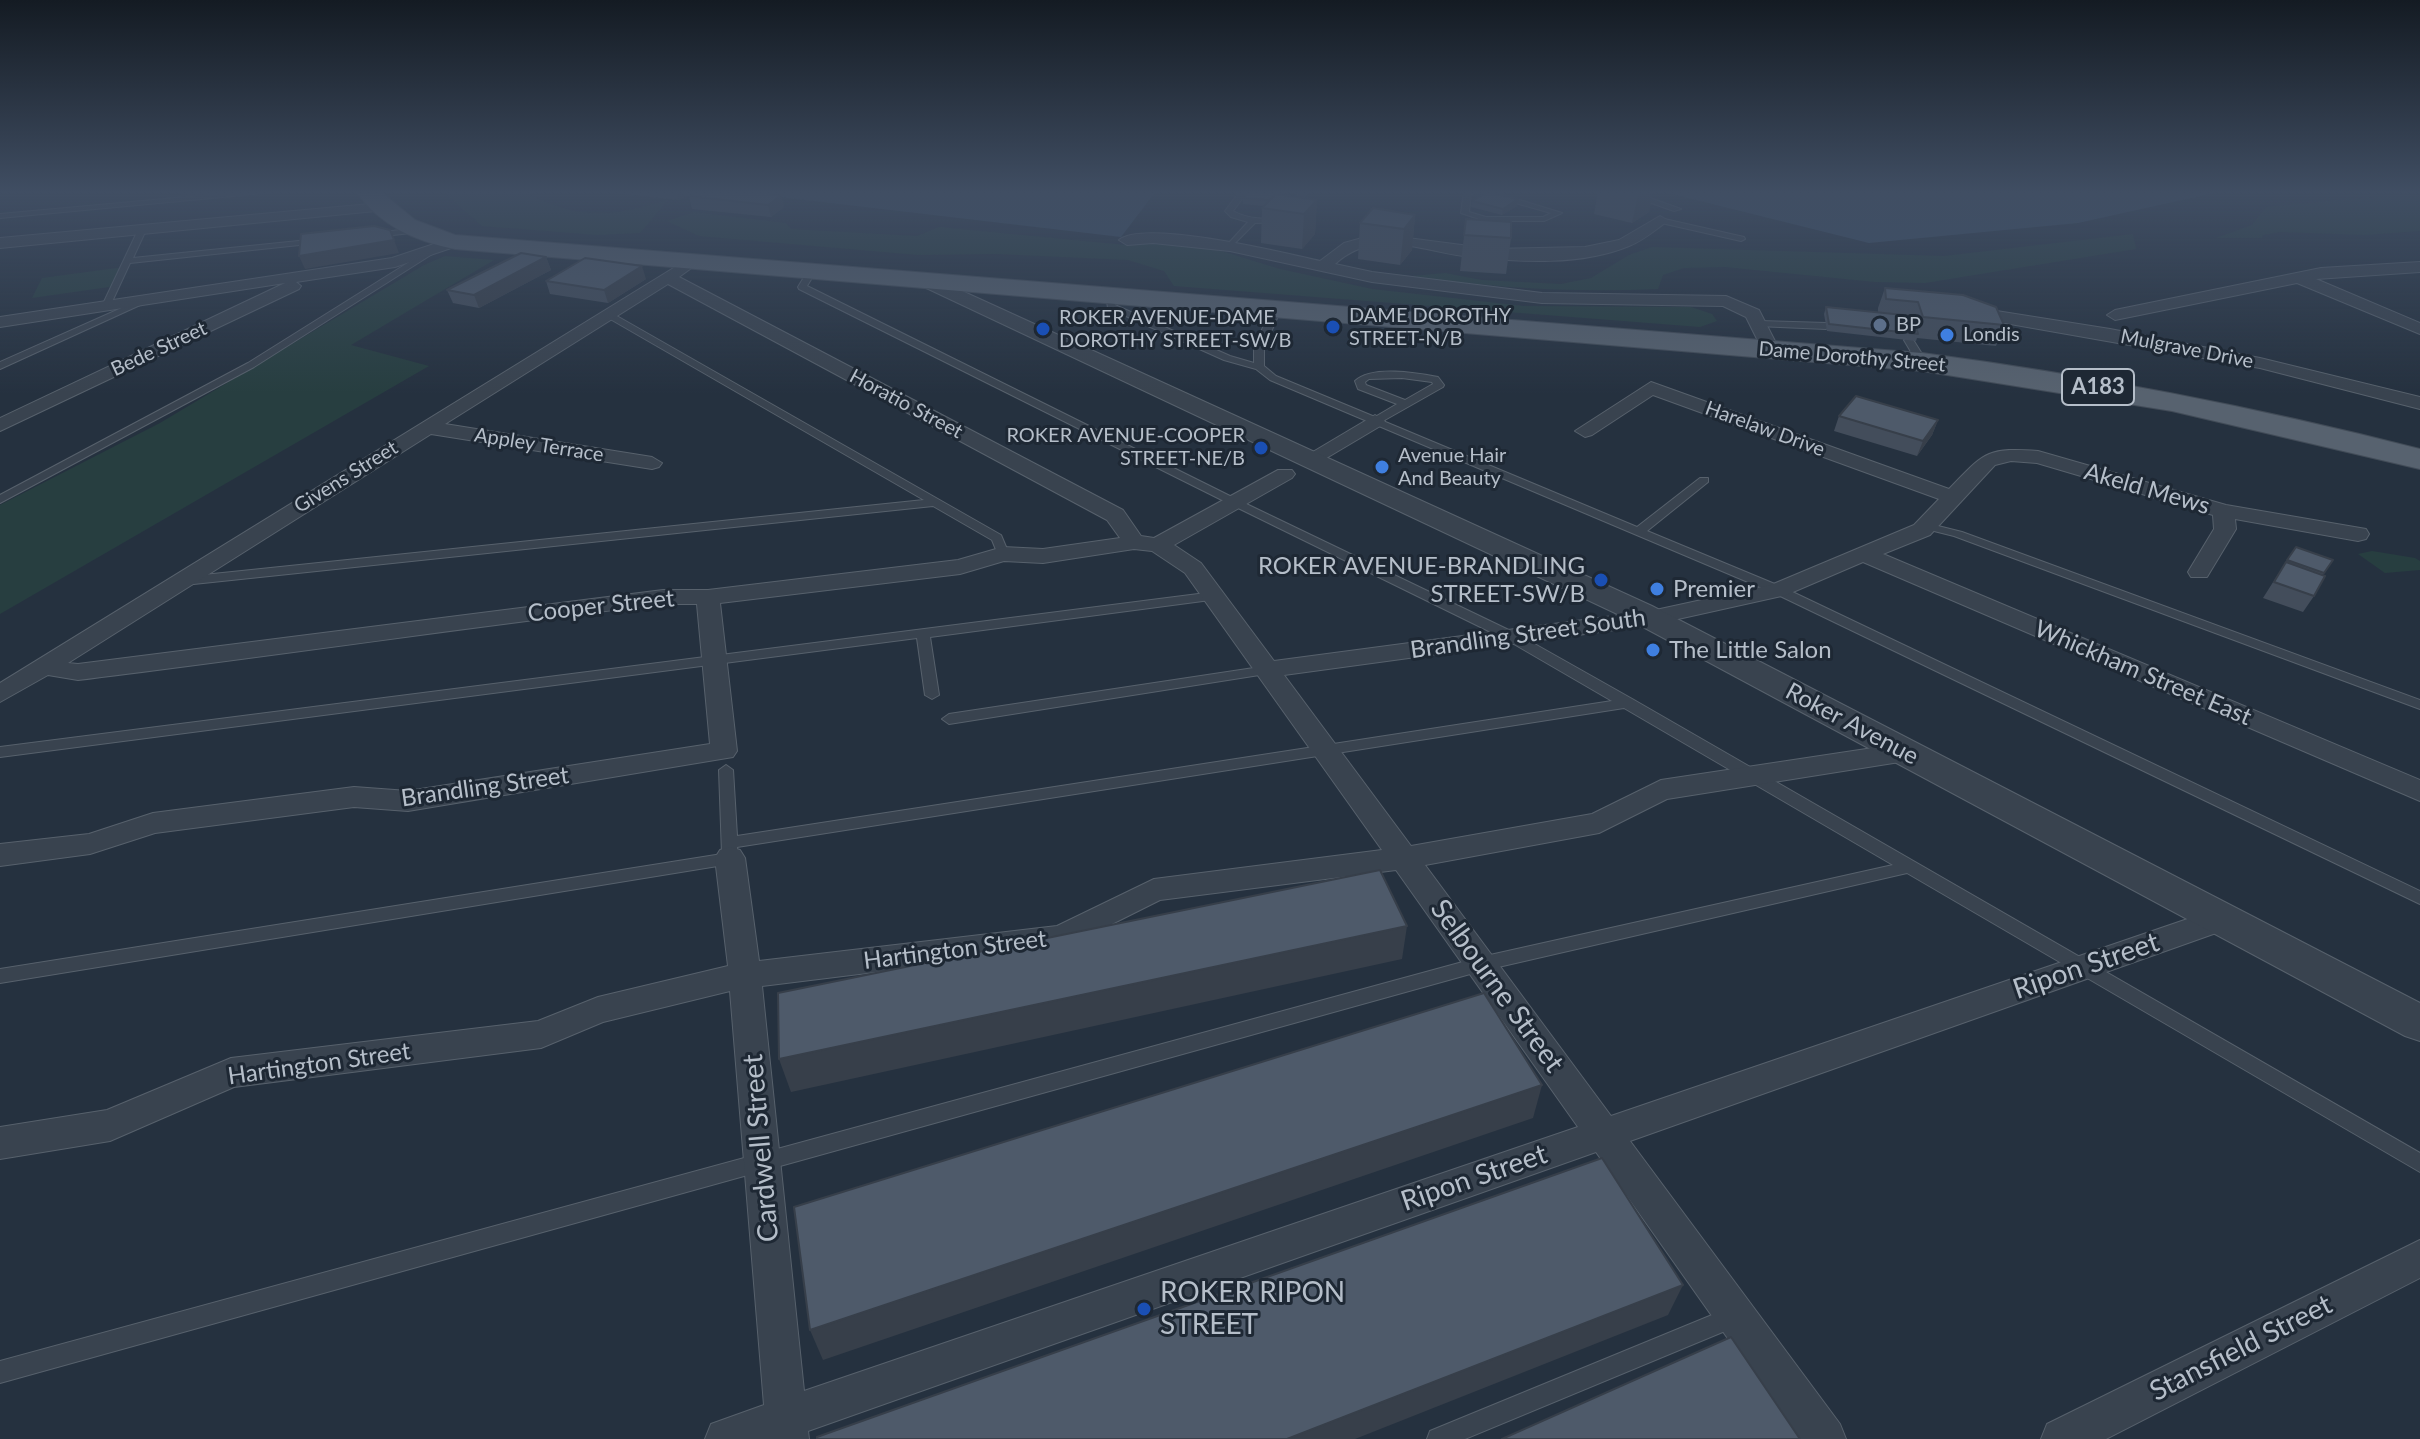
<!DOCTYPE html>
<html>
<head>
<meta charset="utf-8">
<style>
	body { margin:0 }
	canvas { display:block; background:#25313f }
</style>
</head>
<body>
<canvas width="2420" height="1439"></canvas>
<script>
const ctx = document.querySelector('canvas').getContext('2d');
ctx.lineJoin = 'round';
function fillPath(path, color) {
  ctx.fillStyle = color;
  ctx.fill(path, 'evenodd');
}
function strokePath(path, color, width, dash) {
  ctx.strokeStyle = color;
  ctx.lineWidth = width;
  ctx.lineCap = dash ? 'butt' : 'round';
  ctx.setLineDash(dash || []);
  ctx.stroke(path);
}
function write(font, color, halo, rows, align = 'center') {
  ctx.font = font + ' Lato,sans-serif';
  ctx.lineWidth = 6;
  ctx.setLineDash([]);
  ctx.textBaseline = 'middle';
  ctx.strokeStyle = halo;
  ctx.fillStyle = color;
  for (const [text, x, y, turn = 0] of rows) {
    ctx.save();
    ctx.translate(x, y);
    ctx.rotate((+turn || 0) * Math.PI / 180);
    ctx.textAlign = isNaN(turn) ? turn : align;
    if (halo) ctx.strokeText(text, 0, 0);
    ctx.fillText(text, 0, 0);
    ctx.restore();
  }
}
const green = new Path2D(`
	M 451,191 L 530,191 L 530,195 C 586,221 611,216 668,200 L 640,233 L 597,235 L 482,226 L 447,195 Z
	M 2373,197 L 2420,197 L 2420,231 L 2365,235 L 2280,232 L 2263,235 L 2262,238 L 2216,238 L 2252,225 L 2266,207 Z
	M 694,212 L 786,223 L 791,229 L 917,236 L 939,227 L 1125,245 L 1169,243 L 1218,250 L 1280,269 L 1372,289 L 1524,306 L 1691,307 L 1712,314 L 1717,321 L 1700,327 L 1174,286 L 1164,271 L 1128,260 L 996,254 L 918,255 L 699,236 L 667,221 Z
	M 2133,234 L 2136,249 L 1925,283 L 1875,282 L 1725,267 L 1684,268 L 1663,275 L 1658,289 C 1575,293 1494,288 1411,276 L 1445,273 L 1482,280 L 1561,284 L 1591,278 L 1629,255 L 1652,247 L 1944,256 Z
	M 445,256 L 494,260 L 351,345 L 429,366 L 0,614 L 0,505 L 160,423 L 424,265 Z
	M 124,267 L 116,286 L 32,298 L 42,278 Z
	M 2372,551 L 2415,558 L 2420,561 L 2420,570 L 2385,573 L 2358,554 Z`);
const water = new Path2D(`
	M 728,191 L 1156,191 L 1121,237 Z
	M 1660,191 L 2223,191 L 2078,223 L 1869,243 Z`);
const service = new Path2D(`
	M 252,191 L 286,191 L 0,218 L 0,214 Z
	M 1240,191 L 1248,191 L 1233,211 C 1249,220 1266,219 1283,218 L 1300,191 L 1308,191 L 1289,222 L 1255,223 L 1230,248 L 1226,246 L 1248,222 L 1231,217 L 1225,211 Z
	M 1464,191 L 1490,191 L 1562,213 L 1544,221 L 1489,221 L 1486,236 L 1482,238 L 1478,236 L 1482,220 L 1461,213 ZM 1480,193 L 1551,213 L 1543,217 L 1486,217 L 1469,212 L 1471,194 Z
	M 1617,191 L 1630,191 L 1681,209 L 1674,211 Z
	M 1660,218 L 1744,237 L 1745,239 L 1741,241 L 1657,222 L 1656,220 Z
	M 139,228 L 146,230 L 133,258 L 318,239 L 322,241 L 318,243 L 130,263 L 110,306 L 103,308 L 102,306 Z
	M 417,228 L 421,230 L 420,232 L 375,237 L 371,235 L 375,233 Z
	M 430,249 L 437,251 L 254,367 L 0,503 L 0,495 L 248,363 Z
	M 812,268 L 816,271 L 807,286 L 1238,500 L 1517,634 L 1634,700 L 2420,1153 L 2420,1172 L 1907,873 L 1481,971 L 0,1383 L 0,1361 L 1481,957 L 1893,865 L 1624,708 L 737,847 L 738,858 L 736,862 L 730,864 L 0,983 L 0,969 L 722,854 L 719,770 L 726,765 L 733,770 L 737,836 L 1612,701 L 1507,640 L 1230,504 L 799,289 L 798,287 L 809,269 Z
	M 1106,293 L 1112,293 L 1115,305 L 1230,356 L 1254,363 L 1254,348 L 1271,309 L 1279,307 L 1281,309 L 1264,348 L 1264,366 L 1276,376 L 1375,417 L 1397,404 L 1358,389 L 1355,381 C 1372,365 1417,373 1438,377 L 1444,385 L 1443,387 L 1383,421 L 1637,527 L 1700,478 L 1708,478 L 1708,482 L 1647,531 L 1782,587 L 2420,891 L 2420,904 L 1774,593 L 1270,380 L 1256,369 L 1224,360 L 1108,308 ZM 1402,378 L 1432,382 L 1433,384 L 1405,400 L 1366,385 L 1365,382 L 1369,379 Z
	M 144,298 L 151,300 L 0,369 L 0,362 Z
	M 608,311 L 1001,535 L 1009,554 L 1003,558 L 999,557 L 992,540 L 933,506 L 184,585 L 178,581 L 184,577 L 924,500 L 605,316 L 605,312 Z
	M 1760,321 L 1826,323 L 1831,326 L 1826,329 L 1757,326 L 1757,322 Z
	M 1909,337 L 1912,338 L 1927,362 L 1925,364 L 1917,362 L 1904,340 Z
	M 1926,523 L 1962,532 L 2420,700 L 2420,709 L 1954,536 L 1922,528 L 1920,526 Z
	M 1214,592 L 1220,596 L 1218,599 L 930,637 L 939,695 L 932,699 L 925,695 L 917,638 L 0,757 L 0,747 Z
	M 1267,666 L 1274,670 L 1272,673 L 949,724 L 942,719 L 949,714 Z
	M 1734,1306 L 1742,1310 L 1745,1317 L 1742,1324 L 1465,1439 L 1427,1439 L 1430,1431 Z`);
const minor = new Path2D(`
	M 381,203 L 388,207 L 386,210 L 0,248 L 0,238 Z
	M 1660,216 L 1667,220 L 1665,223 C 1654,231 1642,241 1629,246 C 1581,266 1520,262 1470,257 C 1423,252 1375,227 1335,264 L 1372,272 L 1542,293 L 1726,296 L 1759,310 L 1779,349 L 1776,353 L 1764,353 L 1746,317 L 1723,306 L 1542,303 L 1372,282 L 1230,251 L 1153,243 L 1127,245 L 1119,240 C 1144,219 1285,253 1320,261 L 1344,243 L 1377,234 L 1492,249 L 1585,247 L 1619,240 Z
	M 455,237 L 463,242 L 460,245 L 395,267 L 296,282 L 301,286 L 299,289 L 0,431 L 0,418 L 285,283 L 0,327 L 0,317 L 392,258 Z
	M 693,256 L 701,261 L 679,277 L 1123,510 L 1141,536 L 1154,538 L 1278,470 L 1292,470 L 1295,474 L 1292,478 L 1174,545 L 1201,563 L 1274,661 L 1651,611 L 1771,585 L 1914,525 L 1939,499 L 1653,395 L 1592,435 L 1585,437 L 1575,431 L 1651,382 L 1949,489 C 1984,453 1986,447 2038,451 L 2226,505 L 2366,529 L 2369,534 L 2366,539 L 2358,541 L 2235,519 L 2236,529 L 2210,572 L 2207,577 L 2191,577 L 2188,572 L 2214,529 L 2213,515 L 2037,463 L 2011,461 L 1995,465 L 1930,535 L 1883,554 L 2420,780 L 2420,801 L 1863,562 L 1786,595 L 1651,625 L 1284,675 L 1411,846 L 1592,814 L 1661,780 L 1906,743 L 1915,746 L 1919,752 L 1915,758 L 1906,761 L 1667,799 L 1599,833 L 1425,865 L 1611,1116 L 2211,911 L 2222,907 L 2233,911 L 2237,919 L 2233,927 L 1630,1141 L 1840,1424 L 1846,1439 L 1799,1439 L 1596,1152 L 808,1431 L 809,1439 L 705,1439 L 711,1424 L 764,1405 L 730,991 L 603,1022 L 541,1048 L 234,1087 L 110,1141 L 0,1159 L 0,1127 L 107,1110 L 231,1058 L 538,1021 L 598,997 L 728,966 L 715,858 L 720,850 L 730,847 L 740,850 L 745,858 L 759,961 L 1057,926 L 1154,879 L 1382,850 L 1185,573 L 1152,551 L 1134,549 L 1043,563 L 1004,561 L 960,574 L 720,603 L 737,751 L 733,757 L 408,811 L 354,807 L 155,833 L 90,854 L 0,866 L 0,844 L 89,834 L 153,813 L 354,787 L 408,791 L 710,744 L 697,604 L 663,604 C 468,627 273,656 78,680 L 48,675 L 0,702 L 0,683 ZM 668,284 L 1107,520 L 1120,538 L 1043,549 L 1003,547 L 958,560 L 708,590 L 663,590 L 78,664 L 68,663 L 431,434 L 652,469 L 659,467 L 662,463 L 652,457 L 445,424 ZM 1396,870 L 1578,1127 L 804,1391 L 762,986 L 1062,949 L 1160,900 Z
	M 2420,262 L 2420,272 L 2316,279 L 2420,323 L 2420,334 L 2297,283 L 2115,320 L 2107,315 L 2115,310 L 2321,268 Z
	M 1965,306 L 2110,329 L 2260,358 L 2420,397 L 2420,409 L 2260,368 L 1959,315 L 1957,311 Z
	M 1375,415 L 1385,421 L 1382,425 L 1318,463 L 1304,463 L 1301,459 Z
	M 2420,1240 L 2420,1278 L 2106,1439 L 2041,1439 L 2047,1424 Z`);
const tertiary = new Path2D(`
	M 927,275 L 1652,606 L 2420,1003 L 2420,1041 L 2405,1036 L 1630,620 L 920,285 L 916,281 L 920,277 Z`);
const primary = new Path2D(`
	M 356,191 L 380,191 L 415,220 L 455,235 L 1922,353 C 2090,375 2256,407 2420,449 L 2420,469 L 2172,411 L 1922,371 L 455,249 C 415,241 380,226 356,191 Z`);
const wall = new Path2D(`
	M 596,191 L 749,191 L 784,207 L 771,217 L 692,209 L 689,196 L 678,200 Z
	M 1248,191 L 1284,191 L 1284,195 L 1317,200 L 1315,234 L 1302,249 L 1261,243 L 1262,208 L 1264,206 L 1243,204 L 1243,198 Z
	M 1598,191 L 1653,191 L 1649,212 L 1632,223 L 1594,214 Z
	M 1472,201 L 1517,206 L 1502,215 L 1471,207 Z
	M 1415,215 L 1412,250 L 1400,265 L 1358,259 L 1360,223 Z
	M 1466,219 L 1511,238 L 1506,274 L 1460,271 Z
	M 546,257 L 551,270 L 479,308 L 453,303 L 447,290 Z
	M 646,279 L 608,303 L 550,294 L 546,281 Z
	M 1885,288 L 2004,325 L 1996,346 L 1917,338 L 1916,341 L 1827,331 L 1824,314 L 1826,307 L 1878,312 L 1878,308 Z
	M 1839,416 L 1938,420 L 1932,435 L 1917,456 L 1834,431 Z
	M 2287,560 L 2333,560 L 2323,575 L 2314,596 L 2303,612 L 2263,598 Z`);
const shadedWall = new Path2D(`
	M 179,191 L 224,191 L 223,193 L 182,197 Z
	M 676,191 L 686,191 L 687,196 L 678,200 Z
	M 1639,191 L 1653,191 L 1649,212 L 1632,223 Z
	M 782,195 L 784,207 L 771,217 L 768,205 Z
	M 1518,199 L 1517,206 L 1502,215 L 1503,209 Z
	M 1317,200 L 1315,234 L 1302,249 L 1304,214 Z
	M 1415,215 L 1412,250 L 1400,265 L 1404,229 Z
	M 394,240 L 399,253 L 305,269 L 299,256 Z
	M 546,257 L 551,270 L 479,308 L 474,295 Z
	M 642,266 L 646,279 L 608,303 L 604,290 Z
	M 1938,420 L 1932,435 L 1917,456 L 1923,441 Z
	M 1407,926 L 1402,959 L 791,1092 L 779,1059 Z
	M 1542,1085 L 1533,1118 L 823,1360 L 810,1330 Z
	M 1683,1285 L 1668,1315 L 1355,1439 L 1287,1439 Z`);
const building = new Path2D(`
	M 697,191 L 749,191 L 782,195 L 768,205 L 689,196 Z
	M 1248,191 L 1283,191 L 1281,194 L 1276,194 L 1269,200 L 1243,198 Z
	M 1488,192 L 1518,199 L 1503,209 L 1472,201 Z
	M 1276,194 L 1317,200 L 1304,214 L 1262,208 Z
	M 1373,208 L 1415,215 L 1404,229 L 1360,223 Z
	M 1466,219 L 1511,222 L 1511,238 L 1464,235 Z
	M 374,226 L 390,230 L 394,240 L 299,256 L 301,234 Z
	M 521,253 L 546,257 L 474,295 L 447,290 Z
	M 585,258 L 642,266 L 604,290 L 546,281 Z
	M 1885,288 L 1963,295 L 1996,307 L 2004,325 L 1923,317 L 1918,302 L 1886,299 Z
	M 1826,307 L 1913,316 L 1918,334 L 1829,324 Z
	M 1856,396 L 1938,420 L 1923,441 L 1839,416 Z
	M 2296,547 L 2333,560 L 2324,573 L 2287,560 Z
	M 2286,562 L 2325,576 L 2314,596 L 2274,582 Z
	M 1380,870 L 1407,926 L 779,1059 L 778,993 Z
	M 1484,993 L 1542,1085 L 810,1330 L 794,1207 Z
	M 1602,1158 L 1683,1285 L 1287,1439 L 817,1439 L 817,1437 Z
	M 1731,1337 L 1800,1439 L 1502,1439 Z`);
const markers = [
	[1880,325,8,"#5c6f8a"],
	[1333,327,8,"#1a4fb4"],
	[1043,329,8,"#1a4fb4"],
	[1947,335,8,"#3f7fe0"],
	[1261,448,8,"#1a4fb4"],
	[1382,467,8,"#3f7fe0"],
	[1601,580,8,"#1a4fb4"],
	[1657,589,8,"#3f7fe0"],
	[1653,650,8,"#3f7fe0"],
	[1144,1309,8,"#1a4fb4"]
];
const farPoinames = [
	["DAME DOROTHY",1349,316],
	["STREET-N/B",1349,339],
	["ROKER AVENUE-DAME",1059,318],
	["DOROTHY STREET-SW/B",1059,341],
	["BP",1896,325],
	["Londis",1963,335],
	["ROKER AVENUE-COOPER",1245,436,"right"],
	["STREET-NE/B",1245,459,"right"],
	["Avenue Hair",1398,456],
	["And Beauty",1398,479]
];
const farStreetnames = [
	["Bede Street",159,349,-25],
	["Mulgrave Drive",2187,349,11],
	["Dame Dorothy Street",1852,357,5],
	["Horatio Street",906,404,28],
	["Harelaw Drive",1765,429,20],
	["Appley Terrace",539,445,9],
	["Givens Street",346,477,-32]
];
const shields = [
	[2098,387,72]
];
const shieldNames = [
	["A183",2098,387]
];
const streetNames = [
	["Akeld Mews",2147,489,16],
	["Cooper Street",601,606,-6],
	["Brandling Street South",1528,634,-8],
	["Whickham Street East",2143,673,23],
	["Roker Avenue",1852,724,28],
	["Brandling Street",485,787,-8],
	["Hartington Street",955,950,-7],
	["Hartington Street",319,1064,-8]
];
const poiNames = [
	["ROKER AVENUE-BRANDLING",1585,566,"right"],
	["STREET-SW/B",1585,594,"right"],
	["Premier",1673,589],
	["The Little Salon",1669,650]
];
const nearStreetnames = [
	["Ripon Street",2086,966,-19],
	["Selbourne Street",1497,986,54],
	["Cardwell Street",761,1148,-95],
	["Ripon Street",1474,1178,-19],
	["Stansfield Street",2241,1348,-27]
];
const nearPoinames = [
	["ROKER RIPON",1160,1293],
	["STREET",1160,1325]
];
fillPath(green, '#273e40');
fillPath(water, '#3b5068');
strokePath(service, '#57616c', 2);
strokePath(minor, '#57616c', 2);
strokePath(tertiary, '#57616c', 2);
strokePath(primary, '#424c58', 2);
fillPath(service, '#39434f');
fillPath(minor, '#39434f');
fillPath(tertiary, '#39434f');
fillPath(primary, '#57626f');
fillPath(wall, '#434d5b');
fillPath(shadedWall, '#373f4a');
fillPath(building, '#4e5a6a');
strokePath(building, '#373f4a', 2);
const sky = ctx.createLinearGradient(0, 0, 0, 393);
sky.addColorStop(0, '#141b23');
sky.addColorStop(0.49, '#404e63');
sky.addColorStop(1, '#404e6300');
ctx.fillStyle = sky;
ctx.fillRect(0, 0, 2420, 393);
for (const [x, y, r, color] of markers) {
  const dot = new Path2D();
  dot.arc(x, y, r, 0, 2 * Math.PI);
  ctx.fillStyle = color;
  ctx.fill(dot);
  strokePath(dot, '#1e2834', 3);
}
write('20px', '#b5bec9', '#1e2834', farPoinames, 'left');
write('20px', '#b5bec9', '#1e2834', farStreetnames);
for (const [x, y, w] of shields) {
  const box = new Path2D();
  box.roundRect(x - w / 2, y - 18, w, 36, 6);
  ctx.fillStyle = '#1e2834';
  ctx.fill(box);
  strokePath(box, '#b5bec9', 2);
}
write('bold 22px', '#b5bec9', null, shieldNames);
write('24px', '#b5bec9', '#1e2834', streetNames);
write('24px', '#b5bec9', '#1e2834', poiNames, 'left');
write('28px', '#b5bec9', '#1e2834', nearStreetnames);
write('28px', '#b5bec9', '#1e2834', nearPoinames, 'left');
</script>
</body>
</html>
